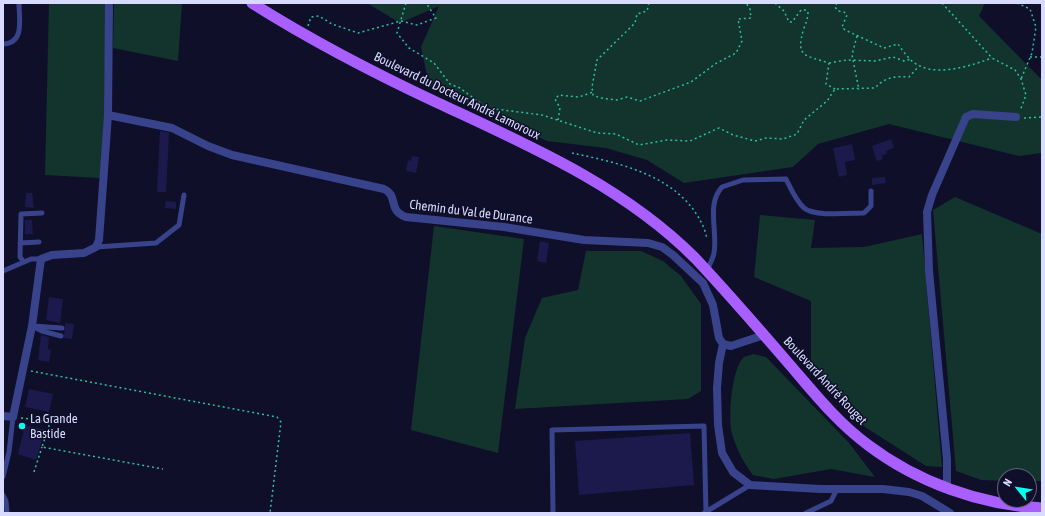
<!DOCTYPE html>
<html>
<head>
<meta charset="utf-8">
<style>
	body { margin:0 }
	#map { position:relative; width:1045px; height:516px; overflow:hidden; background:#0f0f2a; font-family:"Asap Condensed",sans-serif }
	canvas { display:block }
	.frame { position:absolute; inset:0; border:4px solid #d8daff; pointer-events:none }
	.north { position:absolute; left:997px; top:468px; width:40px; height:40px; box-sizing:border-box; background:#0f0f2a; border:1px solid #5f607f; border-radius:50%; rotate:300deg; font-size:11px; font-weight:700; line-height:16px; text-align:center; color:#d8daff }
	.north::after { content:''; display:block; margin:auto; width:14px; height:18px; background:#04ffee; clip-path:polygon(50% 0,100% 100%,50% 72%,0 100%) }
</style>
</head>
<body>
<div id="map">
<canvas width="1045" height="516"></canvas>
<div class="frame"></div>
<div class="north">N</div>
</div>
<script>
const ctx = document.querySelector('canvas').getContext('2d');
ctx.lineJoin = 'round';
function fillPath(path, color) {
  ctx.fillStyle = color;
  ctx.fill(path, 'evenodd');
}
function strokePath(path, color, width, dash) {
  ctx.strokeStyle = color;
  ctx.lineWidth = width;
  ctx.lineCap = dash ? 'butt' : 'round';
  ctx.setLineDash(dash || []);
  ctx.stroke(path);
}
function write(font, color, halo, rows, align = 'center') {
  ctx.font = font + ' "Asap Condensed",sans-serif';
  ctx.lineWidth = 3;
  ctx.setLineDash([]);
  ctx.textBaseline = 'middle';
  ctx.strokeStyle = halo;
  ctx.fillStyle = color;
  for (const [text, x, y, turn = 0] of rows) {
    ctx.save();
    ctx.translate(x, y);
    ctx.rotate((+turn || 0) * Math.PI / 180);
    ctx.textAlign = isNaN(turn) ? turn : align;
    if (halo) ctx.strokeText(text, 0, 0);
    ctx.fillText(text, 0, 0);
    ctx.restore();
  }
}
const green = new Path2D(`
	M 49,3 L 106,3 L 104,123 L 100,178 L 45,175 Z
	M 114,3 L 182,3 L 178,61 L 113,48 Z
	M 367,3 L 985,3 L 979,16 L 1042,80 L 1042,153 L 1019,156 L 889,124 L 818,144 L 793,167 L 684,183 L 647,160 L 606,148 L 547,141 L 429,85 L 421,47 L 439,6 L 400,23 Z
	M 955,197 L 1042,234 L 1042,481 L 1029,481 L 1029,476 L 1005,476 L 1005,481 L 981,480 L 956,471 L 933,210 Z
	M 760,215 L 815,220 L 811,248 L 864,247 L 922,234 L 942,467 L 926,466 L 865,427 L 811,369 L 811,301 L 754,277 Z
	M 434,226 L 524,239 L 498,453 L 411,430 Z
	M 586,251 L 641,251 L 663,261 L 681,276 L 701,304 L 701,391 L 688,399 L 515,409 L 525,338 L 542,298 L 578,290 Z
	M 753,354 L 766,357 L 849,443 L 875,477 L 831,469 L 774,479 L 753,475 C 743,462 737,450 732,434 C 728,418 731,369 744,357 C 746,356 751,355 753,354 Z`);
const building = new Path2D(`
	M 160,131 L 169,133 L 166,192 L 157,192 Z
	M 891,139 L 894,148 L 886,151 L 887,154 L 882,155 L 883,159 L 877,161 L 872,146 Z
	M 852,144 L 855,160 L 845,162 L 847,175 L 839,177 L 833,148 Z
	M 412,156 L 419,157 L 416,173 L 406,171 L 408,160 L 411,161 Z
	M 885,177 L 886,183 L 872,185 L 872,178 Z
	M 26,193 L 32,193 L 34,208 L 25,207 Z
	M 166,201 L 176,202 L 176,209 L 165,208 Z
	M 25,220 L 32,220 L 33,234 L 25,234 Z
	M 540,241 L 549,243 L 546,263 L 537,261 Z
	M 49,297 L 63,299 L 60,323 L 46,320 Z
	M 65,323 L 74,324 L 72,339 L 64,338 Z
	M 41,335 L 49,337 L 48,349 L 51,350 L 49,362 L 38,360 Z
	M 29,389 L 53,394 L 49,412 L 25,407 Z
	M 25,425 L 45,430 L 36,460 L 18,454 Z
	M 690,433 L 694,485 L 579,495 L 575,441 Z`);
const path = new Path2D(`
	M 406,3 L 397,33 L 409,48 L 434,63 L 450,84 L 460,88 L 487,108 L 542,115 L 597,133 L 616,134 L 639,145 L 667,140 L 690,141 L 719,128 L 733,135 L 755,141 L 766,138 L 783,139 L 797,134 L 804,120 L 827,101 L 835,89 L 875,88 C 885,77 895,76 909,77 L 919,66
	M 649,3 L 647,11 L 637,14 L 635,23 L 597,60 L 592,87 L 593,95 L 600,98 L 617,100 L 627,97 L 640,101 L 691,82 L 715,64 L 736,53 L 742,41 L 738,19 L 751,18 L 750,9 L 746,3
	M 775,3 L 784,11 L 789,22 L 792,22 L 801,10 L 806,10 L 808,12 C 808,18 806,23 804,28 C 795,57 804,55 829,63 L 826,84 L 835,89
	M 837,3 L 835,7 L 838,11 L 844,12 L 847,15 L 842,27 L 845,30 L 884,48 L 898,44 C 903,51 911,63 920,66 C 940,76 973,65 992,58
	M 942,3 L 992,58 L 1015,70 L 1021,79 L 1026,95 L 1020,111
	M 1017,3 L 1030,9 L 1036,27 L 1032,53 L 1021,79
	M 308,26 L 311,17 L 319,16 L 332,24 L 358,33 L 401,21 L 417,25 L 436,18 L 426,3
	M 857,36 L 852,55 L 859,90
	M 1030,57 L 1042,57
	M 829,63 L 847,60 L 875,61 L 893,57 L 904,61 L 911,59
	M 1024,118 L 1042,117
	M 558,120 L 560,108 L 555,99 L 559,95 L 579,97 L 593,92
	M 572,153 C 619,163 677,175 701,222 C 704,227 706,234 707,239
	M 31,371 L 277,417 L 281,422 L 270,513
	M 21,418 L 46,421 L 49,426 L 42,447 L 163,469
	M 34,472 L 42,447`);
const service = new Path2D(`
	M 3,44 C 25,43 19,19 19,3
	M 20,243 L 39,242
	M 96,247 L 156,243 L 179,225 L 184,195
	M 24,262 L 20,257 L 21,214 L 42,213
	M 3,271 L 31,259 L 41,259
	M 707,271 C 709,265 713,259 714,253 C 718,232 706,204 722,187 L 743,180 L 786,179 C 791,189 796,201 804,208 C 815,217 850,213 864,213 L 871,206 L 871,191
	M 32,326 L 42,331 L 61,336
	M 33,326 L 62,328
	M 3,477 L 9,452 L 13,417
	M 3,495 L 6,501 L 7,513
	M 553,513 L 552,430 L 704,426 L 706,513
	M 704,513 L 750,485
	M 806,513 L 831,501 L 837,489`);
const minor = new Path2D(`
	M 109,3 L 108,115 L 172,128 L 208,146 L 232,155 L 384,189 C 399,196 387,210 406,217 L 504,227 L 584,240 L 648,243 L 662,247 L 673,255 L 703,283 L 713,305 L 719,338 L 723,344 L 731,346 L 764,335
	M 723,344 L 719,363 L 717,388 L 718,425 L 722,453 L 733,472 L 750,485 L 820,489 L 883,489 L 909,492 L 922,496 L 950,513
	M 3,416 L 13,417 L 32,326 L 41,259 L 52,255 L 84,253 L 96,247 L 99,240 L 108,115
	M 947,488 L 947,459 L 929,271 L 927,212 L 932,195 L 966,117 L 973,114 L 1016,117`);
const primary = new Path2D(`
	M 252,3 C 312,41 374,73 438,103 C 530,146 623,186 695,258 C 728,293 759,329 790,365 C 814,393 838,423 868,445 C 917,482 980,505 1042,508`);
const markers = [
	[22,426,4,"#04ffee"]
];
const streetNames = [
	["Boulevard du Docteur André Lamoroux",457,96,26],
	["Chemin du Val de Durance",471,212,7],
	["Boulevard André Rouget",825,381,47]
];
const poiNames = [
	["La Grande",30,419],
	["Bastide",30,434]
];
fillPath(green, '#12342d');
fillPath(building, '#1c1a4c');
strokePath(path, '#2bc09e', 1.5, [2, 3]);
strokePath(service, '#38438b', 5);
strokePath(minor, '#38438b', 8);
strokePath(primary, '#a95fff', 11);
for (const [x, y, r, color] of markers) {
  const dot = new Path2D();
  dot.arc(x, y, r, 0, 2 * Math.PI);
  ctx.fillStyle = color;
  ctx.fill(dot);
  strokePath(dot, '#0f0f2a', 1.5);
}
write('13px', '#d8daff', '#0f0f2a', streetNames);
write('13px', '#d8daff', '#0f0f2a', poiNames, 'left');
</script>
</body>
</html>
